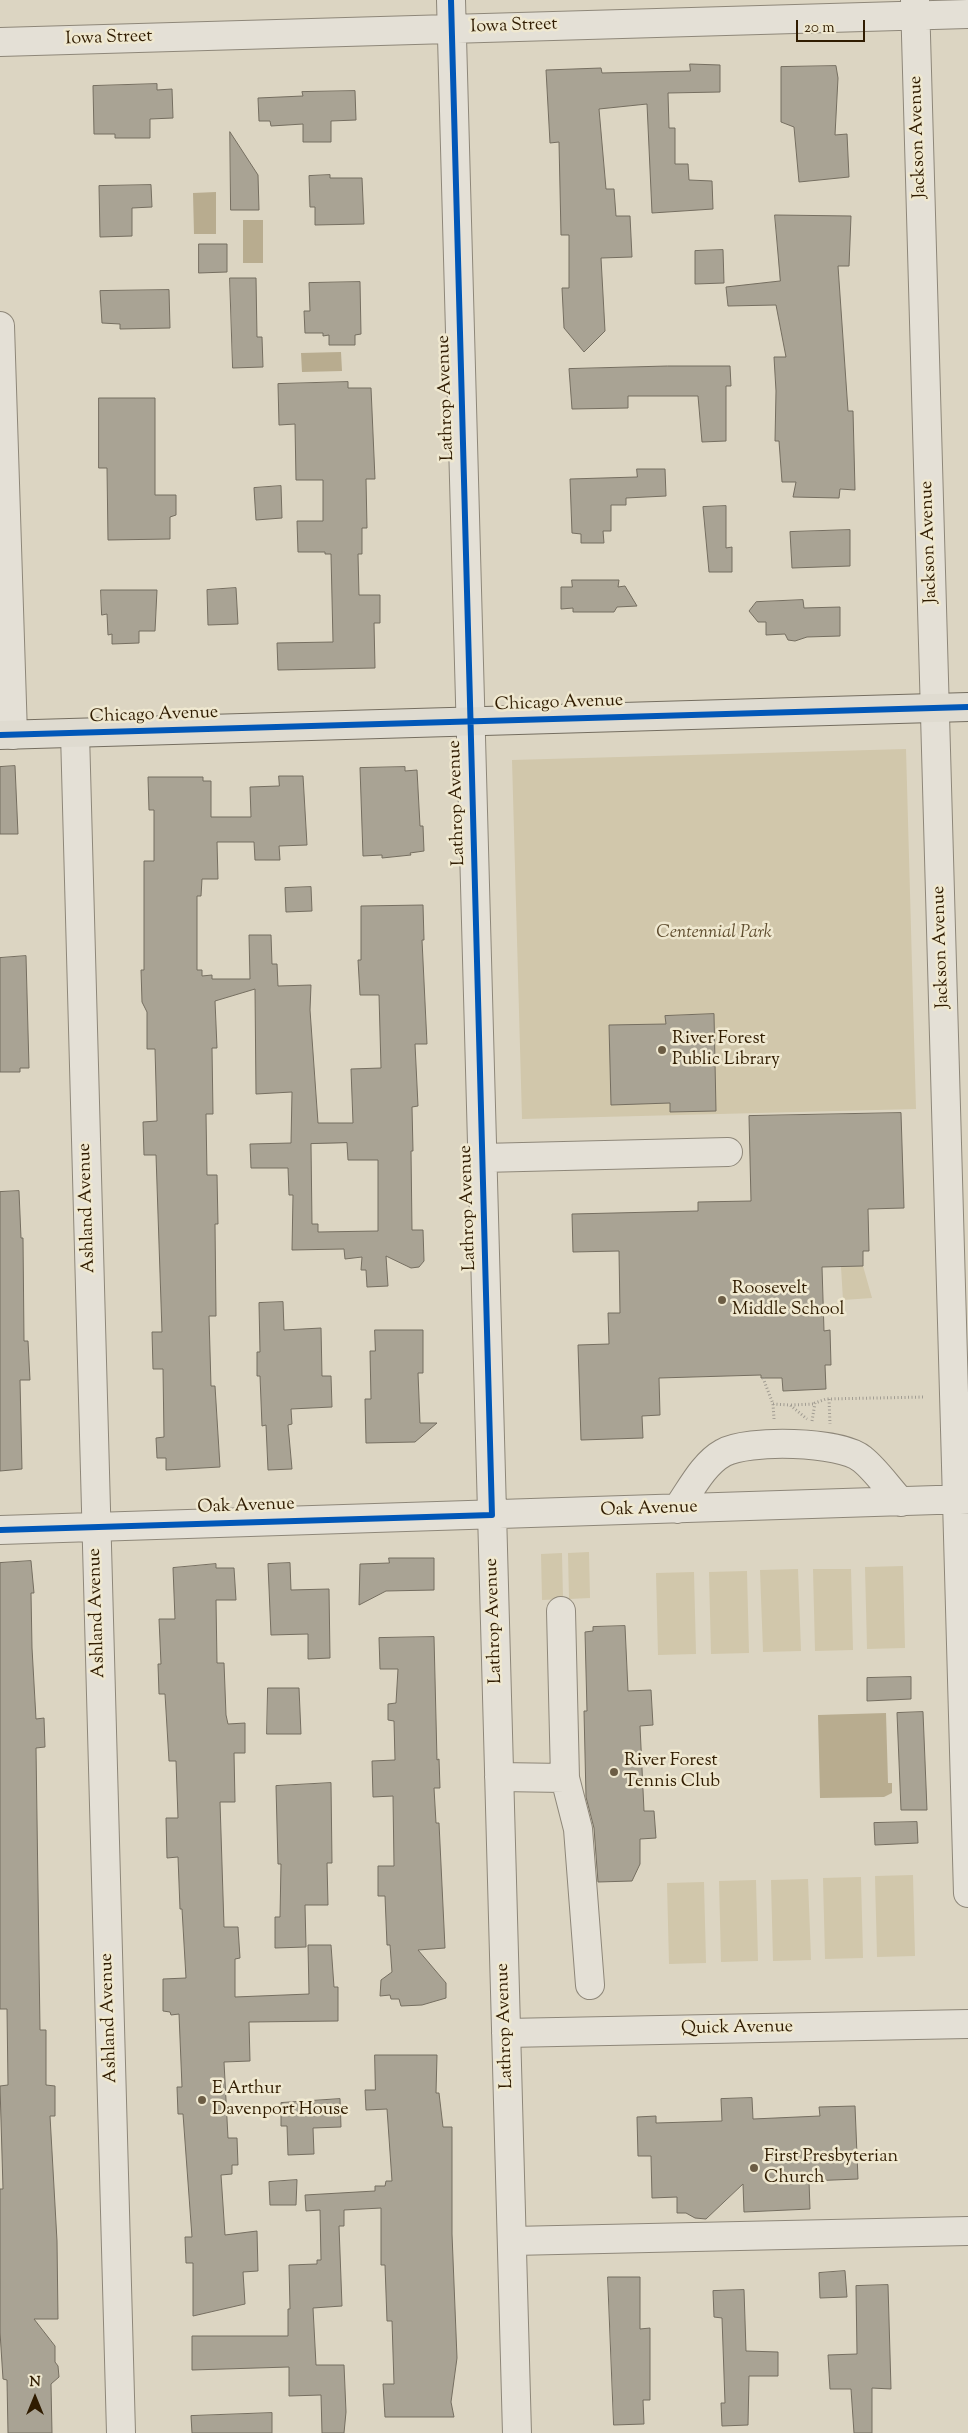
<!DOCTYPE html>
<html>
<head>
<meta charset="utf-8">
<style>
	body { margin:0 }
	#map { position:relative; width:968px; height:2433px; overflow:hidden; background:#dcd5c2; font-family:"Sorts Mill Goudy",serif }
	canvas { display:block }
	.north { position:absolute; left:10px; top:2373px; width:50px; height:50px; -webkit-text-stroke:4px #efe8d0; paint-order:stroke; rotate:0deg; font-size:14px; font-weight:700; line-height:20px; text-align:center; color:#301c01 }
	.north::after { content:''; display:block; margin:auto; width:18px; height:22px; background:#301c01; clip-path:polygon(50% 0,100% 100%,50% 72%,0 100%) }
	.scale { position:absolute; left:796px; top:20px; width:69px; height:22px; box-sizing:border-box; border:2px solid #301c01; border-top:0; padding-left:6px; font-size:15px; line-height:18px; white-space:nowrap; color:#301c01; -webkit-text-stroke:4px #efe8d0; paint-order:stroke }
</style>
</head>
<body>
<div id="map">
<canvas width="968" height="2433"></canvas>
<div class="north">N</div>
<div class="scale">20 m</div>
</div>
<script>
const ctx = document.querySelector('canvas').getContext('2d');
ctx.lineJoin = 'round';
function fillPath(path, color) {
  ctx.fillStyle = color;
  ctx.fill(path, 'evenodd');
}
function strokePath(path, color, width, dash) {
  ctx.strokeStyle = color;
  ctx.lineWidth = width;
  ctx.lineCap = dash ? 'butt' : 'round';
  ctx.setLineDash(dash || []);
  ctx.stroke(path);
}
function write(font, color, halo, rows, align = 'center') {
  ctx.font = font + ' "Sorts Mill Goudy",serif';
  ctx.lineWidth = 5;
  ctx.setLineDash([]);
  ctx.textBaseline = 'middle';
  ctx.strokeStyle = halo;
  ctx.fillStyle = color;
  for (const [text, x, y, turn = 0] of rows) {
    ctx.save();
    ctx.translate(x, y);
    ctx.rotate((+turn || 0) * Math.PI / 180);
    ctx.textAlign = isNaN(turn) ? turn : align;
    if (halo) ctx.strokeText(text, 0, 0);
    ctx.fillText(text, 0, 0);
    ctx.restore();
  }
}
const green = new Path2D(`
	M 906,749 L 916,1109 L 522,1119 L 512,760 Z
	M 863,1266 L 872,1298 L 843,1300 L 841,1267 Z
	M 589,1552 L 590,1598 L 569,1599 L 568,1553 Z
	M 562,1553 L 563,1599 L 542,1600 L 541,1554 Z
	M 903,1566 L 905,1648 L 867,1649 L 865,1567 Z
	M 798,1569 L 801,1651 L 763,1652 L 760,1570 Z
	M 813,1569 L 851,1569 L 853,1650 L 815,1651 Z
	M 747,1571 L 749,1653 L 711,1654 L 709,1572 Z
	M 694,1572 L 696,1654 L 658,1655 L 656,1573 Z
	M 913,1875 L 915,1956 L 877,1957 L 875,1876 Z
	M 861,1877 L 863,1958 L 825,1959 L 823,1878 Z
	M 808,1879 L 811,1960 L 773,1961 L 771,1880 Z
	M 756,1880 L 758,1961 L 721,1962 L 719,1881 Z
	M 704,1882 L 706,1963 L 669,1964 L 667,1883 Z`);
const water = new Path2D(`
	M 216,192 L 216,234 L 194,234 L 193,193 Z
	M 243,220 L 263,220 L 263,263 L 243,263 Z
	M 341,352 L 342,371 L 302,372 L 301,353 Z
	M 886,1713 L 888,1783 L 892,1783 L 892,1793 L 884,1797 L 820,1798 L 818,1715 Z`);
const building = new Path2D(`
	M 690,64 L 720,65 L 720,92 L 668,93 L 669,128 L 675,128 L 675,164 L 688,164 L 689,180 L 712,181 L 713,209 L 652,213 L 647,104 L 599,109 L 606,189 L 614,189 L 616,216 L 630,216 L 632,257 L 601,258 L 605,331 L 584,352 L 564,328 L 562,288 L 569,288 L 569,235 L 561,235 L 559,142 L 550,143 L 546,70 L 601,68 L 602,73 L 690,71 Z
	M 836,66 L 838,78 L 835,135 L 847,134 L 849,177 L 799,182 L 794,127 L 781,122 L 781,67 Z
	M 157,84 L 157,90 L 172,89 L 173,118 L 150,119 L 150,138 L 115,138 L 115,134 L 94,134 L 93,86 Z
	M 355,91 L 356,120 L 331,121 L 331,142 L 303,142 L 303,124 L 271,126 L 270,121 L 259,121 L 258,98 L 303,96 L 302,92 Z
	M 230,132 L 258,175 L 259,210 L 231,210 Z
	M 330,175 L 330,178 L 362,178 L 364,224 L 315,225 L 315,207 L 310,207 L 309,176 Z
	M 151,185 L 152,207 L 132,208 L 132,236 L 100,237 L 99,186 Z
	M 775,215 L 851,216 L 849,266 L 838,266 L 848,411 L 853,411 L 855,490 L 840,489 L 839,498 L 793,497 L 796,482 L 782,482 L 779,441 L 775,441 L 776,391 L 774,357 L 786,357 L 776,305 L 728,306 L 726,287 L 780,281 Z
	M 199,244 L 227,244 L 227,272 L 199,273 Z
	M 723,250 L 724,283 L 695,284 L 695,251 Z
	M 230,278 L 256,278 L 257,337 L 262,337 L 263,367 L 233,368 Z
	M 360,282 L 361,334 L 355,335 L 355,345 L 329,345 L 329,335 L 323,336 L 323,333 L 305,333 L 304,311 L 310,311 L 309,283 Z
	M 169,290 L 170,328 L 120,329 L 120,324 L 102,323 L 100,291 Z
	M 668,366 L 730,366 L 731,386 L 726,386 L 726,441 L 702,442 L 698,396 L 628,396 L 628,408 L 572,409 L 569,369 Z
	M 348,382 L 348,388 L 371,388 L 375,479 L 366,479 L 367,528 L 362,528 L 362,554 L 358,554 L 359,595 L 380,595 L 380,623 L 374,623 L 375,668 L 278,670 L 277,643 L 333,642 L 331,554 L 325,554 L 325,552 L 298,552 L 297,521 L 323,521 L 323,480 L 296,480 L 295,424 L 279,425 L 278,384 Z
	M 99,398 L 155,398 L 155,495 L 176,495 L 176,515 L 170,517 L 170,539 L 108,540 L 107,468 L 99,468 Z
	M 637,469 L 665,469 L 666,496 L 626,498 L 626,505 L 611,505 L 611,531 L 603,531 L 604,543 L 581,543 L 581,534 L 572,533 L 570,479 L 637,477 Z
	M 281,486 L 282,518 L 256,520 L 254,488 Z
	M 726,506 L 726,548 L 732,547 L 732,572 L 709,572 L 703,507 Z
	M 850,530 L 850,566 L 792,568 L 790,532 Z
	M 572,580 L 619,580 L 618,587 L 625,586 L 637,606 L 617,607 L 614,612 L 573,612 L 573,608 L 561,609 L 561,587 L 572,587 Z
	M 236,588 L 238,624 L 208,625 L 207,590 Z
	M 101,590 L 157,590 L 155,631 L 139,631 L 139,643 L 112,644 L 112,634 L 108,635 L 107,614 L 102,615 Z
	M 803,600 L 804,608 L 840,607 L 840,636 L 807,637 L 795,641 L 788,640 L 785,634 L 766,635 L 766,622 L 758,622 L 749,611 L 756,602 Z
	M 15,766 L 18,834 L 0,834 L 0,767 Z
	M 405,767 L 405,771 L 417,770 L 420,826 L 423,826 L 424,851 L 410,853 L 411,855 L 382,858 L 382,855 L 363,856 L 360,768 Z
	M 279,776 L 303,776 L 307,845 L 279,846 L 280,860 L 255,860 L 254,842 L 217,842 L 218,879 L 202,879 L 201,896 L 197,896 L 197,970 L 202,970 L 202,976 L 212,975 L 212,979 L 250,979 L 249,935 L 271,935 L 272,964 L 277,964 L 278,986 L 311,985 L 310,1010 L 318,1123 L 353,1123 L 351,1069 L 381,1068 L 379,995 L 360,995 L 358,960 L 361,960 L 361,906 L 423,905 L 424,940 L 422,940 L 427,1044 L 415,1044 L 418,1106 L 412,1107 L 413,1151 L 411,1151 L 412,1230 L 423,1230 L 424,1261 L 419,1267 L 411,1268 L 386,1256 L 388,1286 L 367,1287 L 366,1270 L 361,1270 L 362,1257 L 345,1259 L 344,1249 L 292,1250 L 293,1195 L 289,1195 L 288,1168 L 251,1168 L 250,1144 L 291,1143 L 292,1092 L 256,1094 L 255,989 L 215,1001 L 217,1048 L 212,1048 L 213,1114 L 206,1114 L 207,1175 L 217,1175 L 218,1224 L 215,1224 L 216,1316 L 209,1316 L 211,1386 L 215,1386 L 220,1467 L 166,1470 L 166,1458 L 157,1458 L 156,1438 L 164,1437 L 163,1369 L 153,1369 L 152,1332 L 162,1332 L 156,1155 L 144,1155 L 143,1122 L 157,1121 L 155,1049 L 147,1049 L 147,1012 L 142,1002 L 141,970 L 144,970 L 144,861 L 154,861 L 154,810 L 149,810 L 148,777 L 203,777 L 203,781 L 211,781 L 211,817 L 251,817 L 250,787 L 279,786 ZM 347,1143 L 348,1160 L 378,1160 L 378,1231 L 318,1232 L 318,1224 L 312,1224 L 311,1144 Z
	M 311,887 L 312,911 L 286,912 L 285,888 Z
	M 26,956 L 29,1068 L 20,1068 L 20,1072 L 0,1072 L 0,958 Z
	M 714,1014 L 716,1111 L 670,1112 L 670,1103 L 611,1105 L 609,1025 L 666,1024 L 665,1016 Z
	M 901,1113 L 904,1208 L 868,1209 L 869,1251 L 863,1251 L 863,1266 L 822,1267 L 824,1331 L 830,1330 L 831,1365 L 825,1365 L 826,1389 L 783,1391 L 782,1378 L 761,1378 L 761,1375 L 659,1378 L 660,1415 L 642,1416 L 643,1438 L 581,1440 L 578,1345 L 609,1344 L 608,1313 L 620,1313 L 619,1251 L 573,1252 L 572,1214 L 698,1211 L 698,1202 L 751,1201 L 749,1116 Z
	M 19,1191 L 21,1238 L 23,1238 L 24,1341 L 28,1341 L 30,1380 L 20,1380 L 22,1469 L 0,1471 L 0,1192 Z
	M 283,1302 L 284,1330 L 321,1328 L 322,1376 L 331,1376 L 332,1407 L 291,1409 L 292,1424 L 288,1425 L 292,1469 L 268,1470 L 266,1425 L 262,1426 L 260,1376 L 257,1376 L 257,1352 L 260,1352 L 259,1303 Z
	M 375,1330 L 423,1330 L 423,1373 L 418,1373 L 420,1423 L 437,1423 L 415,1442 L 366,1443 L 365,1399 L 371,1399 L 370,1351 L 375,1351 Z
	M 389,1558 L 434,1558 L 434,1590 L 386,1591 L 359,1605 L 360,1564 L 389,1563 Z
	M 31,1561 L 34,1593 L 31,1593 L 32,1648 L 36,1719 L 44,1718 L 45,1747 L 36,1748 L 40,2030 L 46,2030 L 46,2085 L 55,2086 L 55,2116 L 50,2116 L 57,2241 L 58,2319 L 34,2319 L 55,2346 L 55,2362 L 58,2366 L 59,2377 L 51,2384 L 52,2433 L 8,2433 L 7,2380 L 3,2379 L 0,2332 L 0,2189 L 3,2189 L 0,2086 L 8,2085 L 7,2009 L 0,2009 L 0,1563 Z
	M 290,1563 L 291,1590 L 329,1589 L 330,1658 L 308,1659 L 308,1634 L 271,1635 L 268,1564 Z
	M 216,1564 L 216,1568 L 234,1568 L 236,1600 L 216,1600 L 217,1663 L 224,1663 L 226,1715 L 228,1724 L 245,1723 L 245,1753 L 234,1753 L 235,1802 L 220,1802 L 224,1927 L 238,1927 L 240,1958 L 235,1959 L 235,1997 L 309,1994 L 308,1945 L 331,1945 L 334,1987 L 338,1987 L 338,2021 L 249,2022 L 250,2061 L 224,2062 L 228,2138 L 237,2138 L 238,2165 L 232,2165 L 232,2174 L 221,2175 L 225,2235 L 257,2231 L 258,2271 L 243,2272 L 245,2304 L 193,2316 L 193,2263 L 186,2263 L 185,2237 L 192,2237 L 183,2114 L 178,2114 L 177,2087 L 182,2087 L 179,2014 L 171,2015 L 170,2012 L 163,2011 L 163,1979 L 186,1978 L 182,1909 L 180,1909 L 178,1857 L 167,1858 L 166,1818 L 178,1818 L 176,1761 L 169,1761 L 165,1694 L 159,1694 L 158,1664 L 161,1664 L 159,1619 L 175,1619 L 173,1568 Z
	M 625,1626 L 628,1691 L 651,1690 L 653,1725 L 640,1726 L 644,1811 L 654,1811 L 656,1838 L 640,1839 L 640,1864 L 632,1881 L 598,1882 L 594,1828 L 586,1797 L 584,1711 L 587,1711 L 585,1632 L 593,1631 L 593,1627 Z
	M 434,1637 L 437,1760 L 439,1759 L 440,1788 L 434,1788 L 436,1823 L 439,1823 L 445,1948 L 418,1950 L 446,1983 L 446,1998 L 422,2005 L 401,2006 L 399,1999 L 391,1999 L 390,1995 L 380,1996 L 381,1980 L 392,1972 L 390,1945 L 387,1945 L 385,1896 L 378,1896 L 378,1866 L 394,1866 L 393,1796 L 373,1797 L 372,1761 L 395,1760 L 394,1721 L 388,1720 L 388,1704 L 396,1703 L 398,1669 L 380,1669 L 379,1638 Z
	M 911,1677 L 911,1699 L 867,1701 L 867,1678 Z
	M 268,1688 L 299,1688 L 301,1734 L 267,1734 Z
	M 923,1712 L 927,1810 L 901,1810 L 897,1713 Z
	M 331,1783 L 332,1863 L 327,1863 L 328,1905 L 305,1905 L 306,1947 L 275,1948 L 275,1917 L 280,1917 L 281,1864 L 278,1864 L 276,1786 Z
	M 917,1822 L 918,1843 L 875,1845 L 874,1823 Z
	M 375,2055 L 437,2055 L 436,2093 L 439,2093 L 443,2127 L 452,2127 L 452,2234 L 457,2358 L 451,2402 L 454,2417 L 385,2417 L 383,2384 L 394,2384 L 392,2321 L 387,2321 L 385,2265 L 381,2265 L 381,2208 L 344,2210 L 344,2226 L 339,2226 L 342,2306 L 313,2308 L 316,2365 L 344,2365 L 346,2412 L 344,2433 L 322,2433 L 321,2395 L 289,2396 L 289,2367 L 192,2370 L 192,2336 L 288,2336 L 288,2309 L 290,2309 L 289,2265 L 317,2264 L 317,2260 L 321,2260 L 320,2210 L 306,2211 L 305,2195 L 375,2191 L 375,2186 L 385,2186 L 386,2181 L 392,2181 L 387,2109 L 366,2110 L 365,2090 L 375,2090 Z
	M 752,2098 L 753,2119 L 820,2116 L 819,2107 L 855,2106 L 858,2179 L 809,2181 L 810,2209 L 744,2212 L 743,2184 L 706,2219 L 695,2218 L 686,2213 L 677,2213 L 677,2197 L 652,2198 L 651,2156 L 638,2156 L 637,2117 L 656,2116 L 656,2123 L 722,2121 L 721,2099 Z
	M 340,2099 L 341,2127 L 313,2128 L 314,2154 L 288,2155 L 287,2126 L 281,2126 L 281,2103 Z
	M 297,2180 L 296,2205 L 270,2205 L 269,2182 Z
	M 845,2271 L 847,2297 L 820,2298 L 819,2273 Z
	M 608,2277 L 640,2277 L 640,2329 L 650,2328 L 650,2400 L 643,2400 L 644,2424 L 614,2425 Z
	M 888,2285 L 891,2389 L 872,2388 L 872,2433 L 854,2433 L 851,2389 L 830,2389 L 828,2355 L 857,2354 L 856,2286 Z
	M 744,2290 L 746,2351 L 778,2352 L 778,2376 L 749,2376 L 748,2425 L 722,2426 L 721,2403 L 725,2403 L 722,2318 L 714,2317 L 713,2291 Z
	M 272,2413 L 272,2433 L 192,2433 L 191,2416 Z`);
const path = new Path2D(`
	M 763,1378 L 773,1404 L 774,1419
	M 829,1399 L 830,1424
	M 773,1404 L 790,1405 L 807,1419
	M 791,1405 L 814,1404
	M 812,1421 L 815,1403 L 826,1399 L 925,1397`);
const minor = new Path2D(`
	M 451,0 L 517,2433
	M 915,0 L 968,1893
	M 0,42 L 968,14
	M 0,326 L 13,735
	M 75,733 L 121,2433
	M 482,1158 L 728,1152
	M 677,1509 C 690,1491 703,1464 723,1453 C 747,1439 841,1441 862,1459 C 876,1470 888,1488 901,1502
	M 0,1530 L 968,1499
	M 561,1611 L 565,1778 L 578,1829 L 590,1985
	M 499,1777 L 565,1778
	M 506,2033 L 968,2024
	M 512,2241 L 968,2231`);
const major = new Path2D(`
	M 0,735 L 968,707`);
const cycleway = new Path2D(`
	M 0,735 L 968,707
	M 0,1530 L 492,1515 L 451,0`);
const markers = [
	[662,1050,5,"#6c5d45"],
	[722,1300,5,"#6c5d45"],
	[614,1772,5,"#6c5d45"],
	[202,2100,5,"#6c5d45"],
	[754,2168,5,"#6c5d45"]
];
const streetNames = [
	["Iowa Street",514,27,-2],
	["Iowa Street",109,39,-2],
	["Jackson Avenue",919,137,-92],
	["Lathrop Avenue",447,398,-92],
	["Jackson Avenue",930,542,-92],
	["Chicago Avenue",559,704,-2],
	["Chicago Avenue",154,716,-2],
	["Lathrop Avenue",458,803,-92],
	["Jackson Avenue",942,947,-92],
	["Ashland Avenue",88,1208,-92],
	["Lathrop Avenue",469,1208,-92],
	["Oak Avenue",246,1507,-2],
	["Oak Avenue",649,1510,-2],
	["Ashland Avenue",98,1613,-92],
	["Lathrop Avenue",495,1621,-92],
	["Ashland Avenue",110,2018,-92],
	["Lathrop Avenue",506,2026,-92],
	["Quick Avenue",737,2029,-1]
];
const parkNames = [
	["Centennial Park",714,934]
];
const poiNames = [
	["River Forest",672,1040],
	["Public Library",672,1061],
	["Roosevelt",732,1290],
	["Middle School",732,1311],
	["River Forest",624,1762],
	["Tennis Club",624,1783],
	["E Arthur",212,2090],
	["Davenport House",212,2111],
	["First Presbyterian",764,2158],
	["Church",764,2179]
];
fillPath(green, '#d1c7ab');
fillPath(water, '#b8ac8f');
fillPath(building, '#a9a394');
strokePath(building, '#756e60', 1);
strokePath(minor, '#8e8779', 30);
strokePath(major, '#756e60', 30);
strokePath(path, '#a19c92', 3, [1, 2.5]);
strokePath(minor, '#e4e0d6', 28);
strokePath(major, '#dfdbd0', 28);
strokePath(cycleway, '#0057b8', 6);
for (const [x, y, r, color] of markers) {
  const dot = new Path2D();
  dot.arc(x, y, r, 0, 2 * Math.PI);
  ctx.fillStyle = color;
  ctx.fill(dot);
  strokePath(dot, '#efe8d0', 2);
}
write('18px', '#301c01', '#efe8d0', streetNames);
write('italic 18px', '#5e4c2e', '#efe8d0', parkNames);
write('18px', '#301c01', '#efe8d0', poiNames, 'left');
</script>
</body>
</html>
